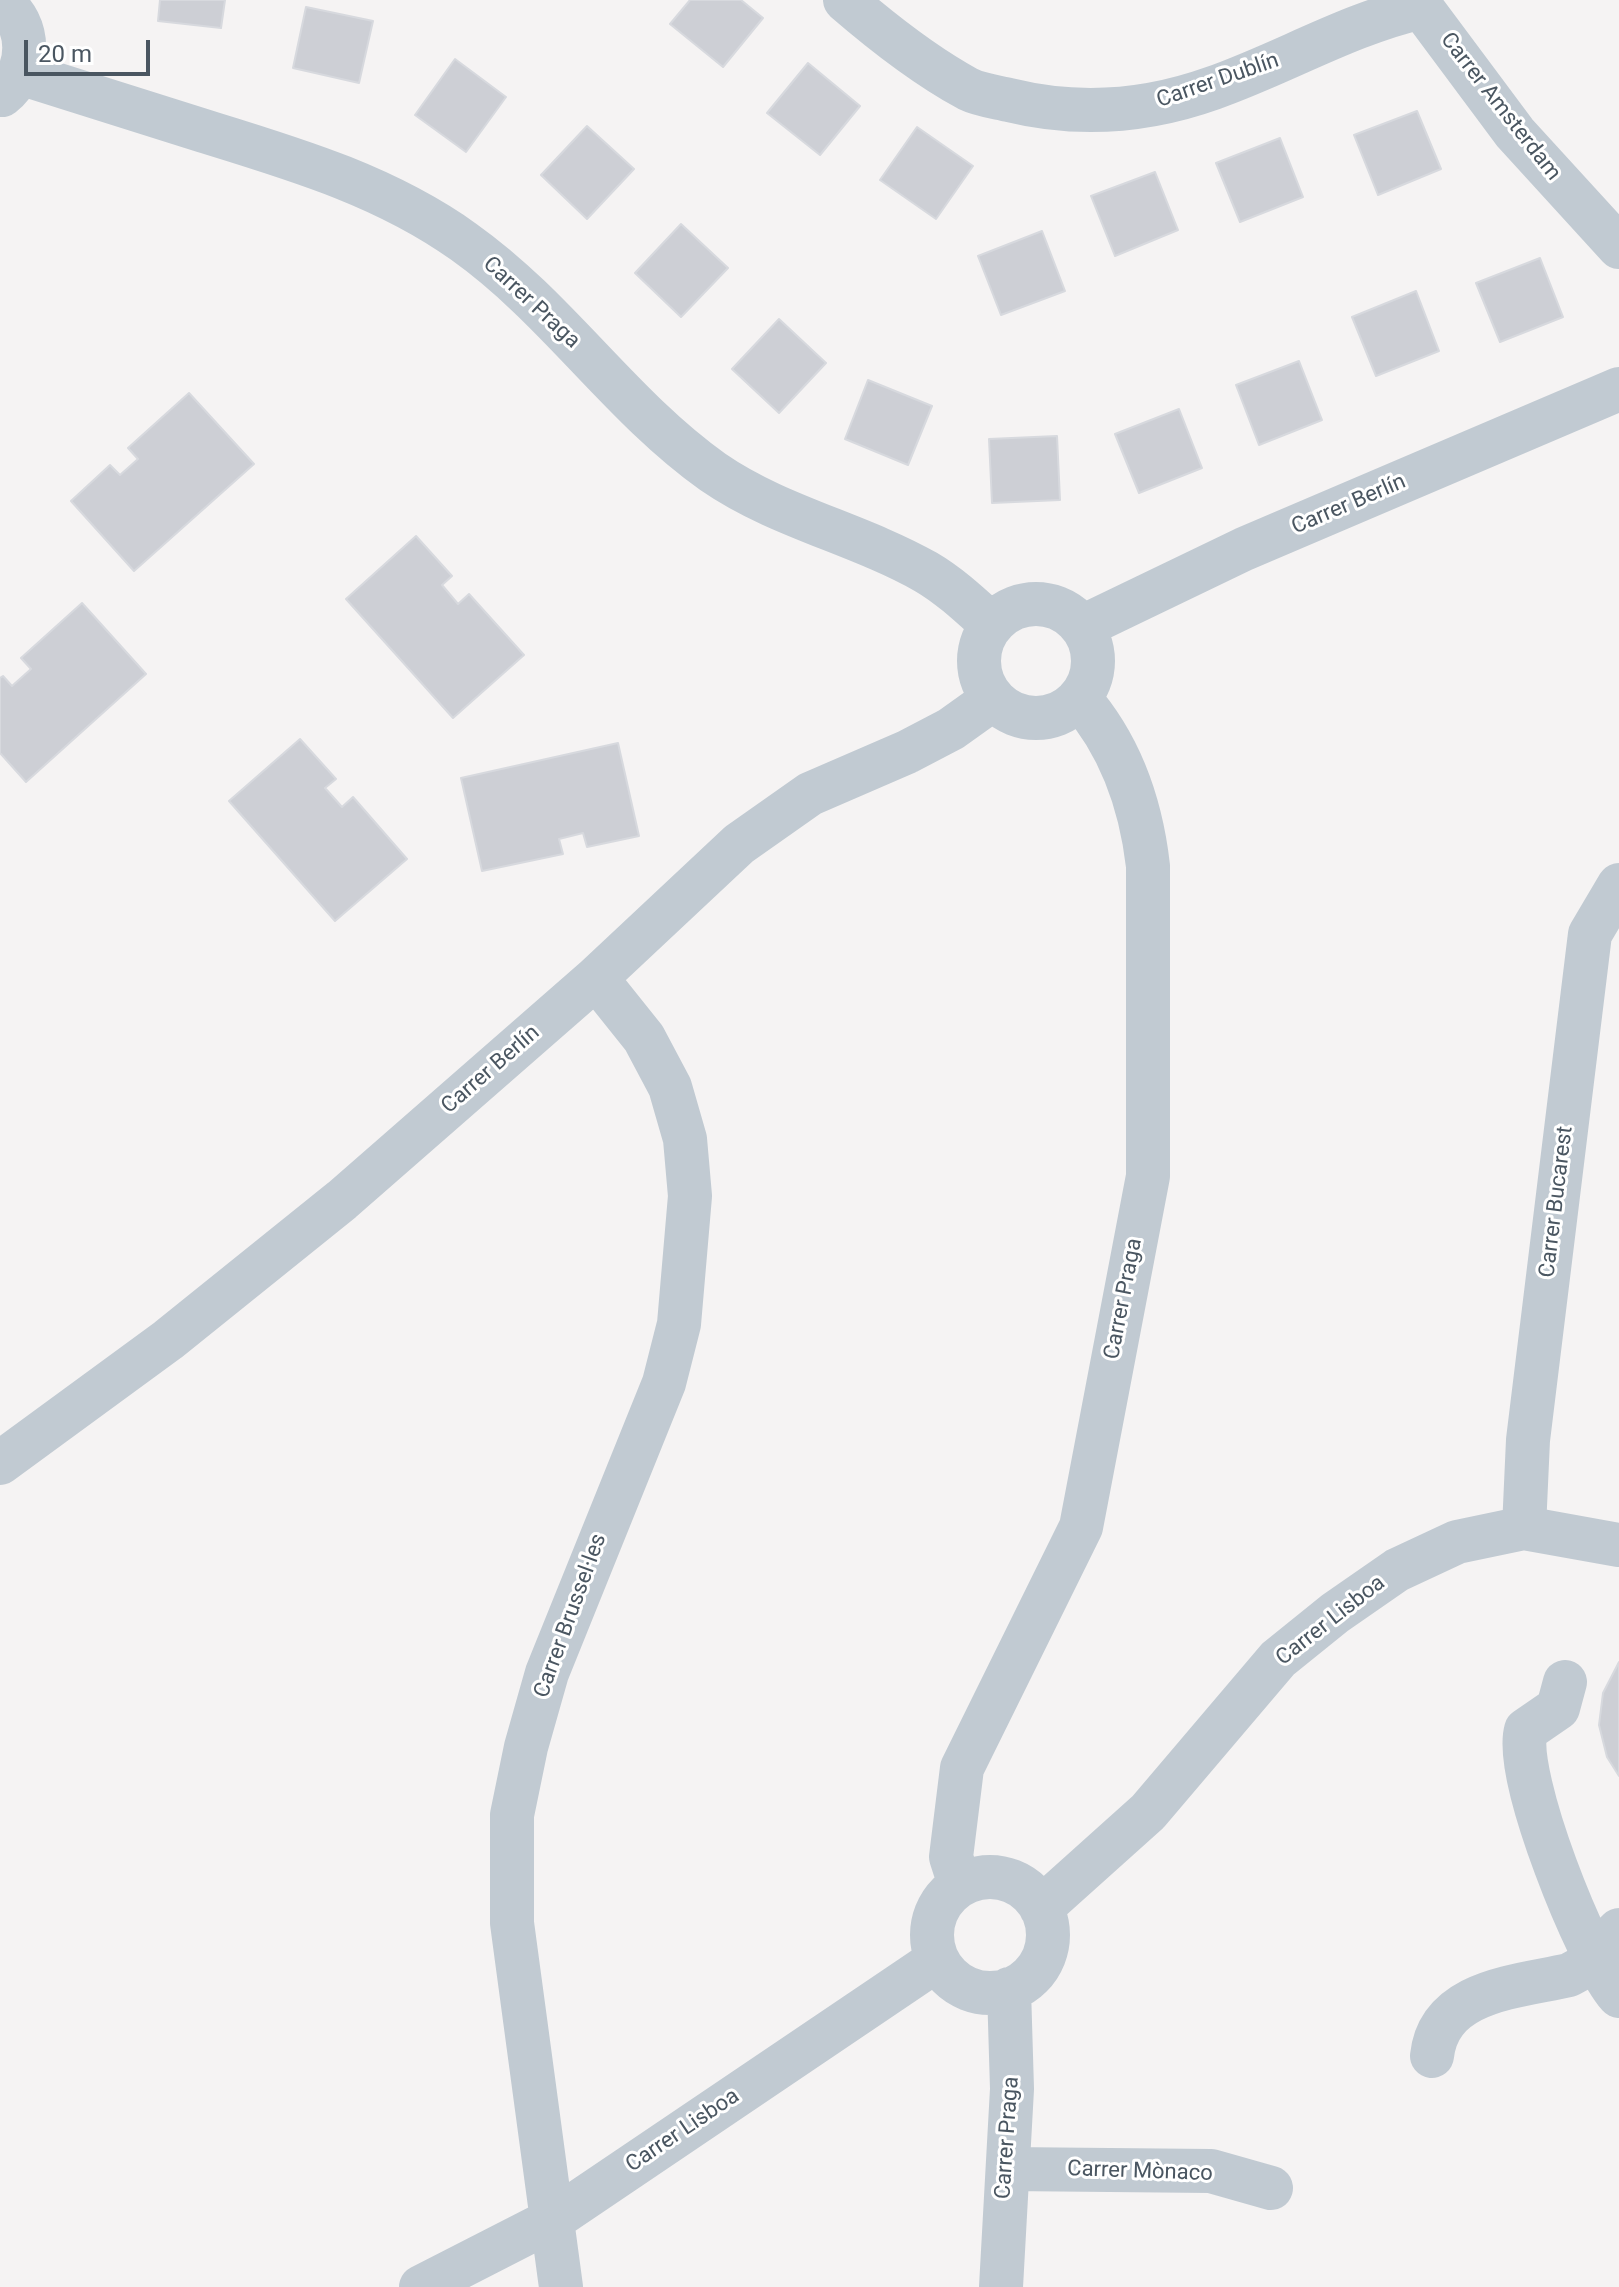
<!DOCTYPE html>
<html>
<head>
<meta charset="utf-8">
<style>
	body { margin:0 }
	#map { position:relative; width:1619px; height:2287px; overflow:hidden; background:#f5f3f3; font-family:Roboto,sans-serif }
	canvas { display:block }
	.scale { position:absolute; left:24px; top:40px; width:126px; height:36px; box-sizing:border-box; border:4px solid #4a5661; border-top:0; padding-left:10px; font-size:24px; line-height:28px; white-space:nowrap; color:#4a5661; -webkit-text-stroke:6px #fff; paint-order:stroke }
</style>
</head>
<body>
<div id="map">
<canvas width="1619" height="2287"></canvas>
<div class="scale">20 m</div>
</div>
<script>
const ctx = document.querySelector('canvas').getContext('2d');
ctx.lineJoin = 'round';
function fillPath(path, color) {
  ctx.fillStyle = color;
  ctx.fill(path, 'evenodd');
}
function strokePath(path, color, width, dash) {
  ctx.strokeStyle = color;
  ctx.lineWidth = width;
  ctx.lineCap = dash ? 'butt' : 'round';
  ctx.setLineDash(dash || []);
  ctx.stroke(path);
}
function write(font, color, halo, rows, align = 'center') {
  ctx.font = font + ' Roboto,sans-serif';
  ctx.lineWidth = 6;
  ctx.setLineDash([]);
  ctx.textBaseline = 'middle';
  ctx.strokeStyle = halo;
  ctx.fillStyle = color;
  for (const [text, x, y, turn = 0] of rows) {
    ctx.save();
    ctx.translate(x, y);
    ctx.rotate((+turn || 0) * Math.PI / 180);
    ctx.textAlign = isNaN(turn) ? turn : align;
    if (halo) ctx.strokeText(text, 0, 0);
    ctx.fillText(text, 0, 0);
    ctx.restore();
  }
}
const building = new Path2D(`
	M 160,0 L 225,0 L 221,28 L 158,21 Z
	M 690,0 L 741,0 L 763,18 L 723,67 L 670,24 Z
	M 306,7 L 373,21 L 359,83 L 293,68 Z
	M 455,59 L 506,97 L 466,152 L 415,115 Z
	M 808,63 L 860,106 L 820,155 L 767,113 Z
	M 1417,111 L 1441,169 L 1378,195 L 1354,135 Z
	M 587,126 L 634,169 L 587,219 L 541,175 Z
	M 917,127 L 973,166 L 936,219 L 880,180 Z
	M 1280,138 L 1303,197 L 1240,222 L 1216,163 Z
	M 1155,172 L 1178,230 L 1115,256 L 1091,196 Z
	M 681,224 L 728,268 L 681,317 L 635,273 Z
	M 1042,231 L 1065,291 L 1001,315 L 978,256 Z
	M 1540,258 L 1563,317 L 1500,342 L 1476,283 Z
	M 1416,291 L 1439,351 L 1376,376 L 1352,317 Z
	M 779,319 L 826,363 L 779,413 L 732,369 Z
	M 1299,361 L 1322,420 L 1259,445 L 1236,385 Z
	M 868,380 L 932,406 L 908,465 L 845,439 Z
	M 189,393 L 254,464 L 134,571 L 71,501 L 110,465 L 120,475 L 138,459 L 128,448 Z
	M 1179,409 L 1202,468 L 1139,493 L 1115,434 Z
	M 1057,436 L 1060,500 L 992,503 L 989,439 Z
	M 416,536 L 452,576 L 442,585 L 458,604 L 469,594 L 524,655 L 453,718 L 346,599 Z
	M 82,603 L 146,674 L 26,782 L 0,753 L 0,678 L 3,676 L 12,686 L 31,669 L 21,658 Z
	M 300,739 L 336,779 L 325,788 L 342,807 L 353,797 L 407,859 L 335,921 L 229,801 Z
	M 618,743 L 639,836 L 587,847 L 583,833 L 559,839 L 563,854 L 482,871 L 461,778 Z
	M 1619,1662 L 1619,1776 L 1607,1757 L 1599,1725 L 1603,1693 Z`);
const minor = new Path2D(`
	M 845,0 C 882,32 924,65 968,89 C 980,95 996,97 1009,100 C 1078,117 1146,112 1213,88 C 1284,63 1348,24 1422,7
	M 1416,0 L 1515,133 L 1619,247
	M 0,2 C 33,23 31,72 2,95
	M 20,73 C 81,92 142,112 204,131 C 295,159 386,186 464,242 C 557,308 620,406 713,472 C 778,517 857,533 926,572 C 950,586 971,606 992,625
	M979 661a57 57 0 1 1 114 0a57 57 0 1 1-114 0Z
	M 1082,627 L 1244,549 L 1619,389
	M 0,1463 L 168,1340 L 342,1200 L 596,978 L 739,844 L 810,794 L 907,752 L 951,729 L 993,699
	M 1524,1528 L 1528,1440 L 1590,934 L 1619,885
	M 1565,1682 L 1558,1708 L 1526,1730 C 1513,1775 1587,1960 1619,1996
	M932 1935a58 58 0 1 1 116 0a58 58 0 1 1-116 0Z
	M 960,1885 L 951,1857 L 962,1768 L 1081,1527 L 1148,1176 L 1148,866 C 1141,805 1121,746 1079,698
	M 1041,1908 L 1148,1812 L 1278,1659 L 1335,1613 L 1397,1570 L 1457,1542 L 1524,1528 L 1619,1545
	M 1432,2056 C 1439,1990 1516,1987 1569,1975 L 1580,1969 L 1619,1930
	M 1008,2169 L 1211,2171 L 1271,2188
	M 421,2287 L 552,2220 L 937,1960
	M 561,2287 L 512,1923 L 512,1815 L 526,1747 L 547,1673 L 664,1383 L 679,1324 L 690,1196 L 685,1139 L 670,1087 L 644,1038 L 596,978
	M 1001,2287 L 1012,2089 L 1009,1989`);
const streetNames = [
	["Carrer Dublín",1218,81,-19],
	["Carrer Amsterdam",1500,107,52],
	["Carrer Praga",531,303,43],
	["Carrer Berlín",1349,505,-23],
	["Carrer Berlín",491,1070,-41],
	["Carrer Bucarest",1557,1202,-83],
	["Carrer Praga",1124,1299,-79],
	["Carrer Brussel·les",571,1616,-70],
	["Carrer Lisboa",1331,1621,-38],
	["Carrer Lisboa",683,2131,-34],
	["Carrer Praga",1008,2138,-86],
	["Carrer Mònaco",1140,2172,2]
];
fillPath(building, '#cdcfd5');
strokePath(building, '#d7d9de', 2);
strokePath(minor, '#c1cad2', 44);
write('22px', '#4a5661', '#fff', streetNames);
</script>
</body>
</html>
